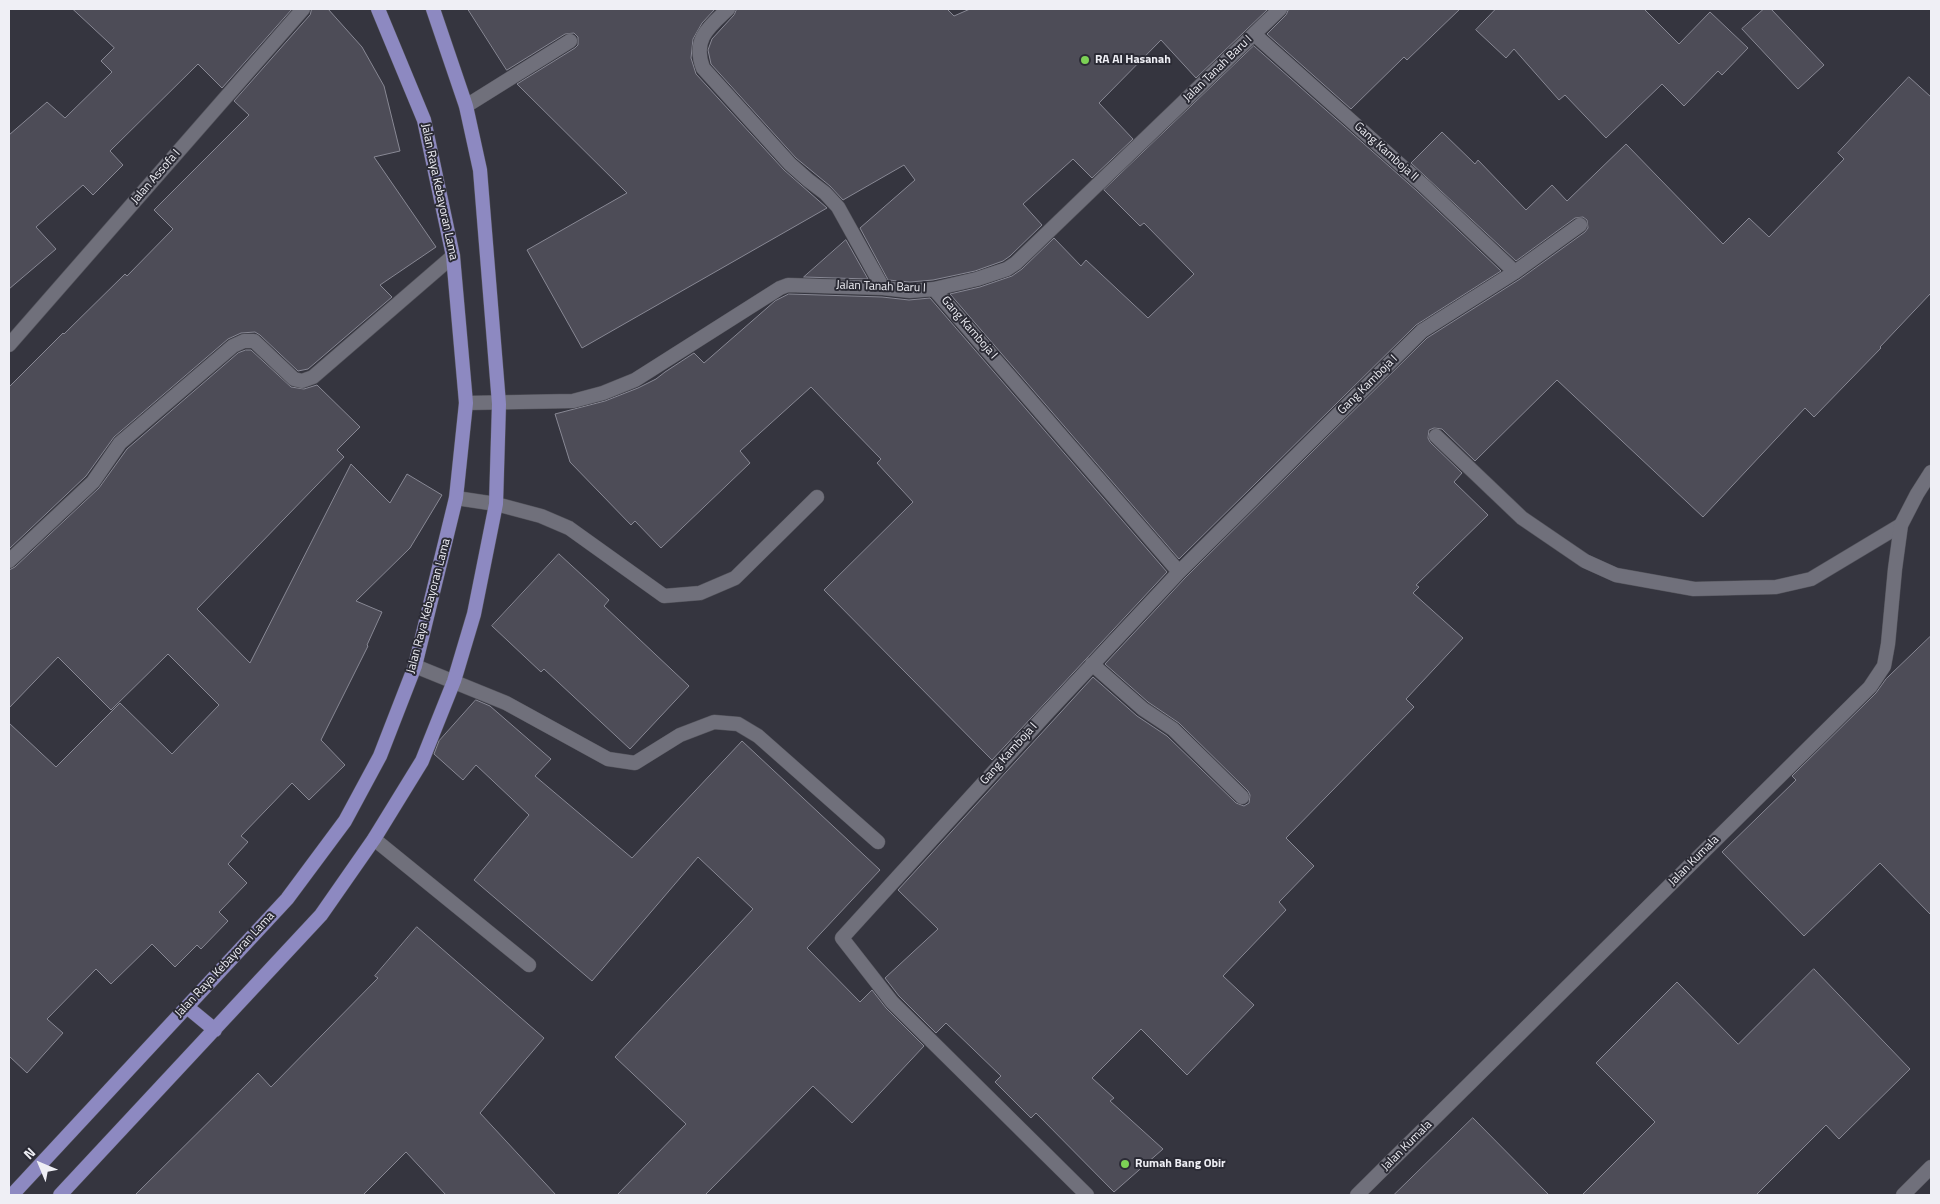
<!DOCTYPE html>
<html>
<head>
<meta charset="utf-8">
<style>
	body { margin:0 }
	#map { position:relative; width:1940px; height:1204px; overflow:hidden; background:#35353f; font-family:"Titillium Web",sans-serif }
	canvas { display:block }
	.frame { position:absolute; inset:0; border:10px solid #efeff5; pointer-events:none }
	.north { position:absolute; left:15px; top:1139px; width:50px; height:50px; -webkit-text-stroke:4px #2b2b35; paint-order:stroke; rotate:315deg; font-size:14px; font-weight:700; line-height:20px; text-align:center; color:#efeff5 }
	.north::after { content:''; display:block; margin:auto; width:18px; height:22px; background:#efeff5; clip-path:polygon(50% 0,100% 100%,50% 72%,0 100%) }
</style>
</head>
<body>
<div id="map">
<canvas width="1940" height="1204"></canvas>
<div class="frame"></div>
<div class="north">N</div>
</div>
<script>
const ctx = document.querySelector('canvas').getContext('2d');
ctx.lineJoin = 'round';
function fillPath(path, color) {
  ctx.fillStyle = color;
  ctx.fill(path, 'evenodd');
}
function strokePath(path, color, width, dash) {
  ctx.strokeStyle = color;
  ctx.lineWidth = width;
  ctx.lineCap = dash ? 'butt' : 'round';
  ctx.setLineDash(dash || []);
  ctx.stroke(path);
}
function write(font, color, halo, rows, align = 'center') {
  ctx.font = font + ' "Titillium Web",sans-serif';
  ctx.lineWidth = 4;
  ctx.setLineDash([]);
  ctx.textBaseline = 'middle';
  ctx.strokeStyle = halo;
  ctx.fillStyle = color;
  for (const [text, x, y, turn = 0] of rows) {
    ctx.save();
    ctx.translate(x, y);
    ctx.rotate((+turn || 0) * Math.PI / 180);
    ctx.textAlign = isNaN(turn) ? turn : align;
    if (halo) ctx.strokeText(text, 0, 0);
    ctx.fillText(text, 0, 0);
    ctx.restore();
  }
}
const building = new Path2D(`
	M 73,9 L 292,9 L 222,88 L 198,64 L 110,151 L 123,165 L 93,195 L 83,185 L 36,227 L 56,249 L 9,289 L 9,135 L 47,102 L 65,118 L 112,72 L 101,61 L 114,48 Z
	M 312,9 L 328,9 L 362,47 L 384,86 L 400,151 L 374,157 L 436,247 L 380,285 L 392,297 L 308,369 L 298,371 L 260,335 L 255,332 L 241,333 L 228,339 L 114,437 L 86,476 L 9,549 L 9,387 L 63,333 L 64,334 L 125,274 L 127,276 L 173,229 L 154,210 L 249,115 L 234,101 L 310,15 Z
	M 468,9 L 715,9 L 702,23 L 693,39 L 691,58 L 696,74 L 784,170 L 827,208 L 582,348 L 527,250 L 627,193 L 517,84 L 575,48 L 578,45 L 578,37 L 574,33 L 565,34 L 507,70 Z
	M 737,9 L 947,9 L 954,16 L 970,9 L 1268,9 L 1196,78 L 1161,40 L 1099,103 L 1133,139 L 1092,178 L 1073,159 L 1023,204 L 1042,225 L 1010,256 L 1003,261 L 975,271 L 933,280 L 910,282 L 888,280 L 860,228 L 915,180 L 904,165 L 843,200 L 830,186 L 796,158 L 711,64 L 708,50 L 712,39 L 734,15 Z
	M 1289,9 L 1460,9 L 1407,60 L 1404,57 L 1351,109 L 1267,34 L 1286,15 Z
	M 1496,9 L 1644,9 L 1679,44 L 1710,12 L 1748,48 L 1722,75 L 1718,71 L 1684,106 L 1662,84 L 1606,138 L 1565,95 L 1559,100 L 1514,49 L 1506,58 L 1476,30 Z
	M 1764,9 L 1771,9 L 1824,65 L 1798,89 L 1742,29 Z
	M 1254,46 L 1417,191 L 1501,271 L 1416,325 L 1179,559 L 950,294 L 980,287 L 1012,276 L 1022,269 L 1054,238 L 1081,266 L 1086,260 L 1148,318 L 1194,274 L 1144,223 L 1140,226 L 1104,190 Z
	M 1909,77 L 1931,97 L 1931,293 L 1880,347 L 1881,348 L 1814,417 L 1805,408 L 1703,517 L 1557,380 L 1475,461 L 1442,429 L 1434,428 L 1429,430 L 1428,438 L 1430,442 L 1462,473 L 1454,482 L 1488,515 L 1416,585 L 1419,587 L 1413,593 L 1463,638 L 1406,699 L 1414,707 L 1286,838 L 1314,866 L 1279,902 L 1286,910 L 1223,976 L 1254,1005 L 1187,1075 L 1141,1029 L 1092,1078 L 1114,1098 L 1110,1101 L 1163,1149 L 1114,1192 L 1036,1113 L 1031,1118 L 995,1082 L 1001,1076 L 946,1023 L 936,1033 L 899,996 L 885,978 L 938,929 L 898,890 L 1093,677 L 1137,716 L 1167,736 L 1236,803 L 1244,806 L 1249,803 L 1250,795 L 1248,791 L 1179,723 L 1148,702 L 1105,664 L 1185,578 L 1427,338 L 1520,279 L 1585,232 L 1588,228 L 1587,220 L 1583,217 L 1575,218 L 1516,261 L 1411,163 L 1442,132 L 1475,164 L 1478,160 L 1526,210 L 1552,185 L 1567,201 L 1626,144 L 1723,244 L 1749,218 L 1769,237 L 1844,159 L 1838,153 Z
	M 846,240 L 868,279 L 804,277 Z
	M 789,294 L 882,297 L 909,300 L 930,298 L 1167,572 L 992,760 L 824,590 L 913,502 L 877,463 L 881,459 L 811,387 L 740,451 L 750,463 L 661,548 L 635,521 L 631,525 L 570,462 L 555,414 L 605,401 L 638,388 L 656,379 L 665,372 L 694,353 L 704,363 L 775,301 Z
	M 246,350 L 251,350 L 291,387 L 304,389 L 317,385 L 360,427 L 337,450 L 344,457 L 197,609 L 250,663 L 351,464 L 390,503 L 407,474 L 442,495 L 410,548 L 356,601 L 382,612 L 367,645 L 368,646 L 321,740 L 345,765 L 309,800 L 292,783 L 241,836 L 248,842 L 228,864 L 247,883 L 219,912 L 228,921 L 201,949 L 197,945 L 175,967 L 152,944 L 111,984 L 96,969 L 47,1019 L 63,1033 L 27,1073 L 9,1056 L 9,723 L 56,767 L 120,703 L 172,754 L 219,705 L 168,654 L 111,710 L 58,657 L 9,708 L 9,570 L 15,567 L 99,488 L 127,449 L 238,353 Z
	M 559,554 L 609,600 L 604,606 L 689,686 L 630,749 L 544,669 L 541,672 L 492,626 Z
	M 1931,636 L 1931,915 L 1880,863 L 1804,936 L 1722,852 L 1796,780 L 1792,776 L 1876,693 L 1886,679 Z
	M 476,700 L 490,706 L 551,759 L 535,776 L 632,858 L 742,741 L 880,870 L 807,948 L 860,1002 L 872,990 L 886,1008 L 924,1046 L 852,1123 L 813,1086 L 705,1195 L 617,1195 L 686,1124 L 615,1057 L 753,909 L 698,857 L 592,981 L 474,880 L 529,815 L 476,765 L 463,780 L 434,754 L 439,741 Z
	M 417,927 L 544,1038 L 480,1113 L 556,1195 L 446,1195 L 406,1152 L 363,1195 L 135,1195 L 258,1073 L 271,1087 L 378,978 L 375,976 Z
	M 1814,969 L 1910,1069 L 1839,1139 L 1826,1125 L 1756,1195 L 1582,1195 L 1655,1122 L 1596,1063 L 1677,982 L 1738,1044 Z
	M 1473,1118 L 1549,1195 L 1394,1195 Z`);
const service = new Path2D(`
	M 466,106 L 570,41
	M 1436,436 L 1522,518 L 1585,561 L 1616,575 L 1694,589 L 1776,587 L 1811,579 L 1901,525
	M 456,498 L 496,504 L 541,516 L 569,528 L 664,596 L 700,593 L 735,578 L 817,497
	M 415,666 L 506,703 L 608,759 L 635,763 L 680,735 L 714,722 L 738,724 L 758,736 L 878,842
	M 374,839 L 529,965`);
const minor = new Path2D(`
	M 728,9 C 709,27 692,39 703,68 L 790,164 L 808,180 L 825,193 L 838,207 L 883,288
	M 1254,34 L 1423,185 L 1515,272
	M 934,289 L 1179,572
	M 9,345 L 303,9
	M 466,403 L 573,401 L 603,393 L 635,380 L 780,288 L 788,285 L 883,288 L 910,291 L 934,289 L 977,279 L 1007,269 L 1016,263 L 1280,9
	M 9,561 L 93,482 L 120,443 L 233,346 L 244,341 L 254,341 L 294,379 L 302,381 L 313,377 L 453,256
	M 1092,664 L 1143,709 L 1173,729 L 1242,797
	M 1087,1195 L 892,1002 L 842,938 L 1048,712 L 1179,572 L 1422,331 L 1515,272 L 1580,225
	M 1357,1195 L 1870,687 L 1884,666 L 1888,644 L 1895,569 L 1901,525 L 1917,494 L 1931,472
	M 1903,1195 L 1931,1167`);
const primary = new Path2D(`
	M 187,1007 L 215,1030
	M 12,1195 L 287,899 L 345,821 L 380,756 L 415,666 L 456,498 L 466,403 L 453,256 L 424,120 L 378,9
	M 60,1195 L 321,915 L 374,839 L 422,761 L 454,681 L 474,614 L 496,504 L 499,404 L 480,170 L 466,106 L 433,9`);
const markers = [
	[1085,60,5,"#7cd155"],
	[1125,1164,5,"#7cd155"]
];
const poiNames = [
	["RA Al Hasanah",1095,60],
	["Rumah Bang Obir",1135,1164]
];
const streetNames = [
	["Jalan Tanah Baru I",1218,69,-44],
	["Gang Kamboja II",1386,152,42],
	["Jalan Assofa I",156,177,-49],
	["Jalan Raya Kebayoran Lama",439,192,78],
	["Jalan Tanah Baru I",881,287,2],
	["Gang Kamboja I",969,328,49],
	["Gang Kamboja I",1368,385,-45],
	["Jalan Raya Kebayoran Lama",429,606,-75],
	["Gang Kamboja I",1009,754,-48],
	["Jalan Kumala",1694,861,-45],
	["Jalan Raya Kebayoran Lama",225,965,-47],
	["Jalan Kumala",1407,1146,-45]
];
fillPath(building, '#4d4c57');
strokePath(building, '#888894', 1);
strokePath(service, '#54545c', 15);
strokePath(minor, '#54545c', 15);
strokePath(primary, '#54545c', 15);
strokePath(service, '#70707b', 14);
strokePath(minor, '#70707b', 14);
strokePath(primary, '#8d89c1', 14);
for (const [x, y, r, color] of markers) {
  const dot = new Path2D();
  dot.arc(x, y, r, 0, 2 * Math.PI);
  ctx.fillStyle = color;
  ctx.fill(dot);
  strokePath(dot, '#2b2b35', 2);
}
write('bold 12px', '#efeff5', '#2b2b35', poiNames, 'left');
write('12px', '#efeff5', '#2b2b35', streetNames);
</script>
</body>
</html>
